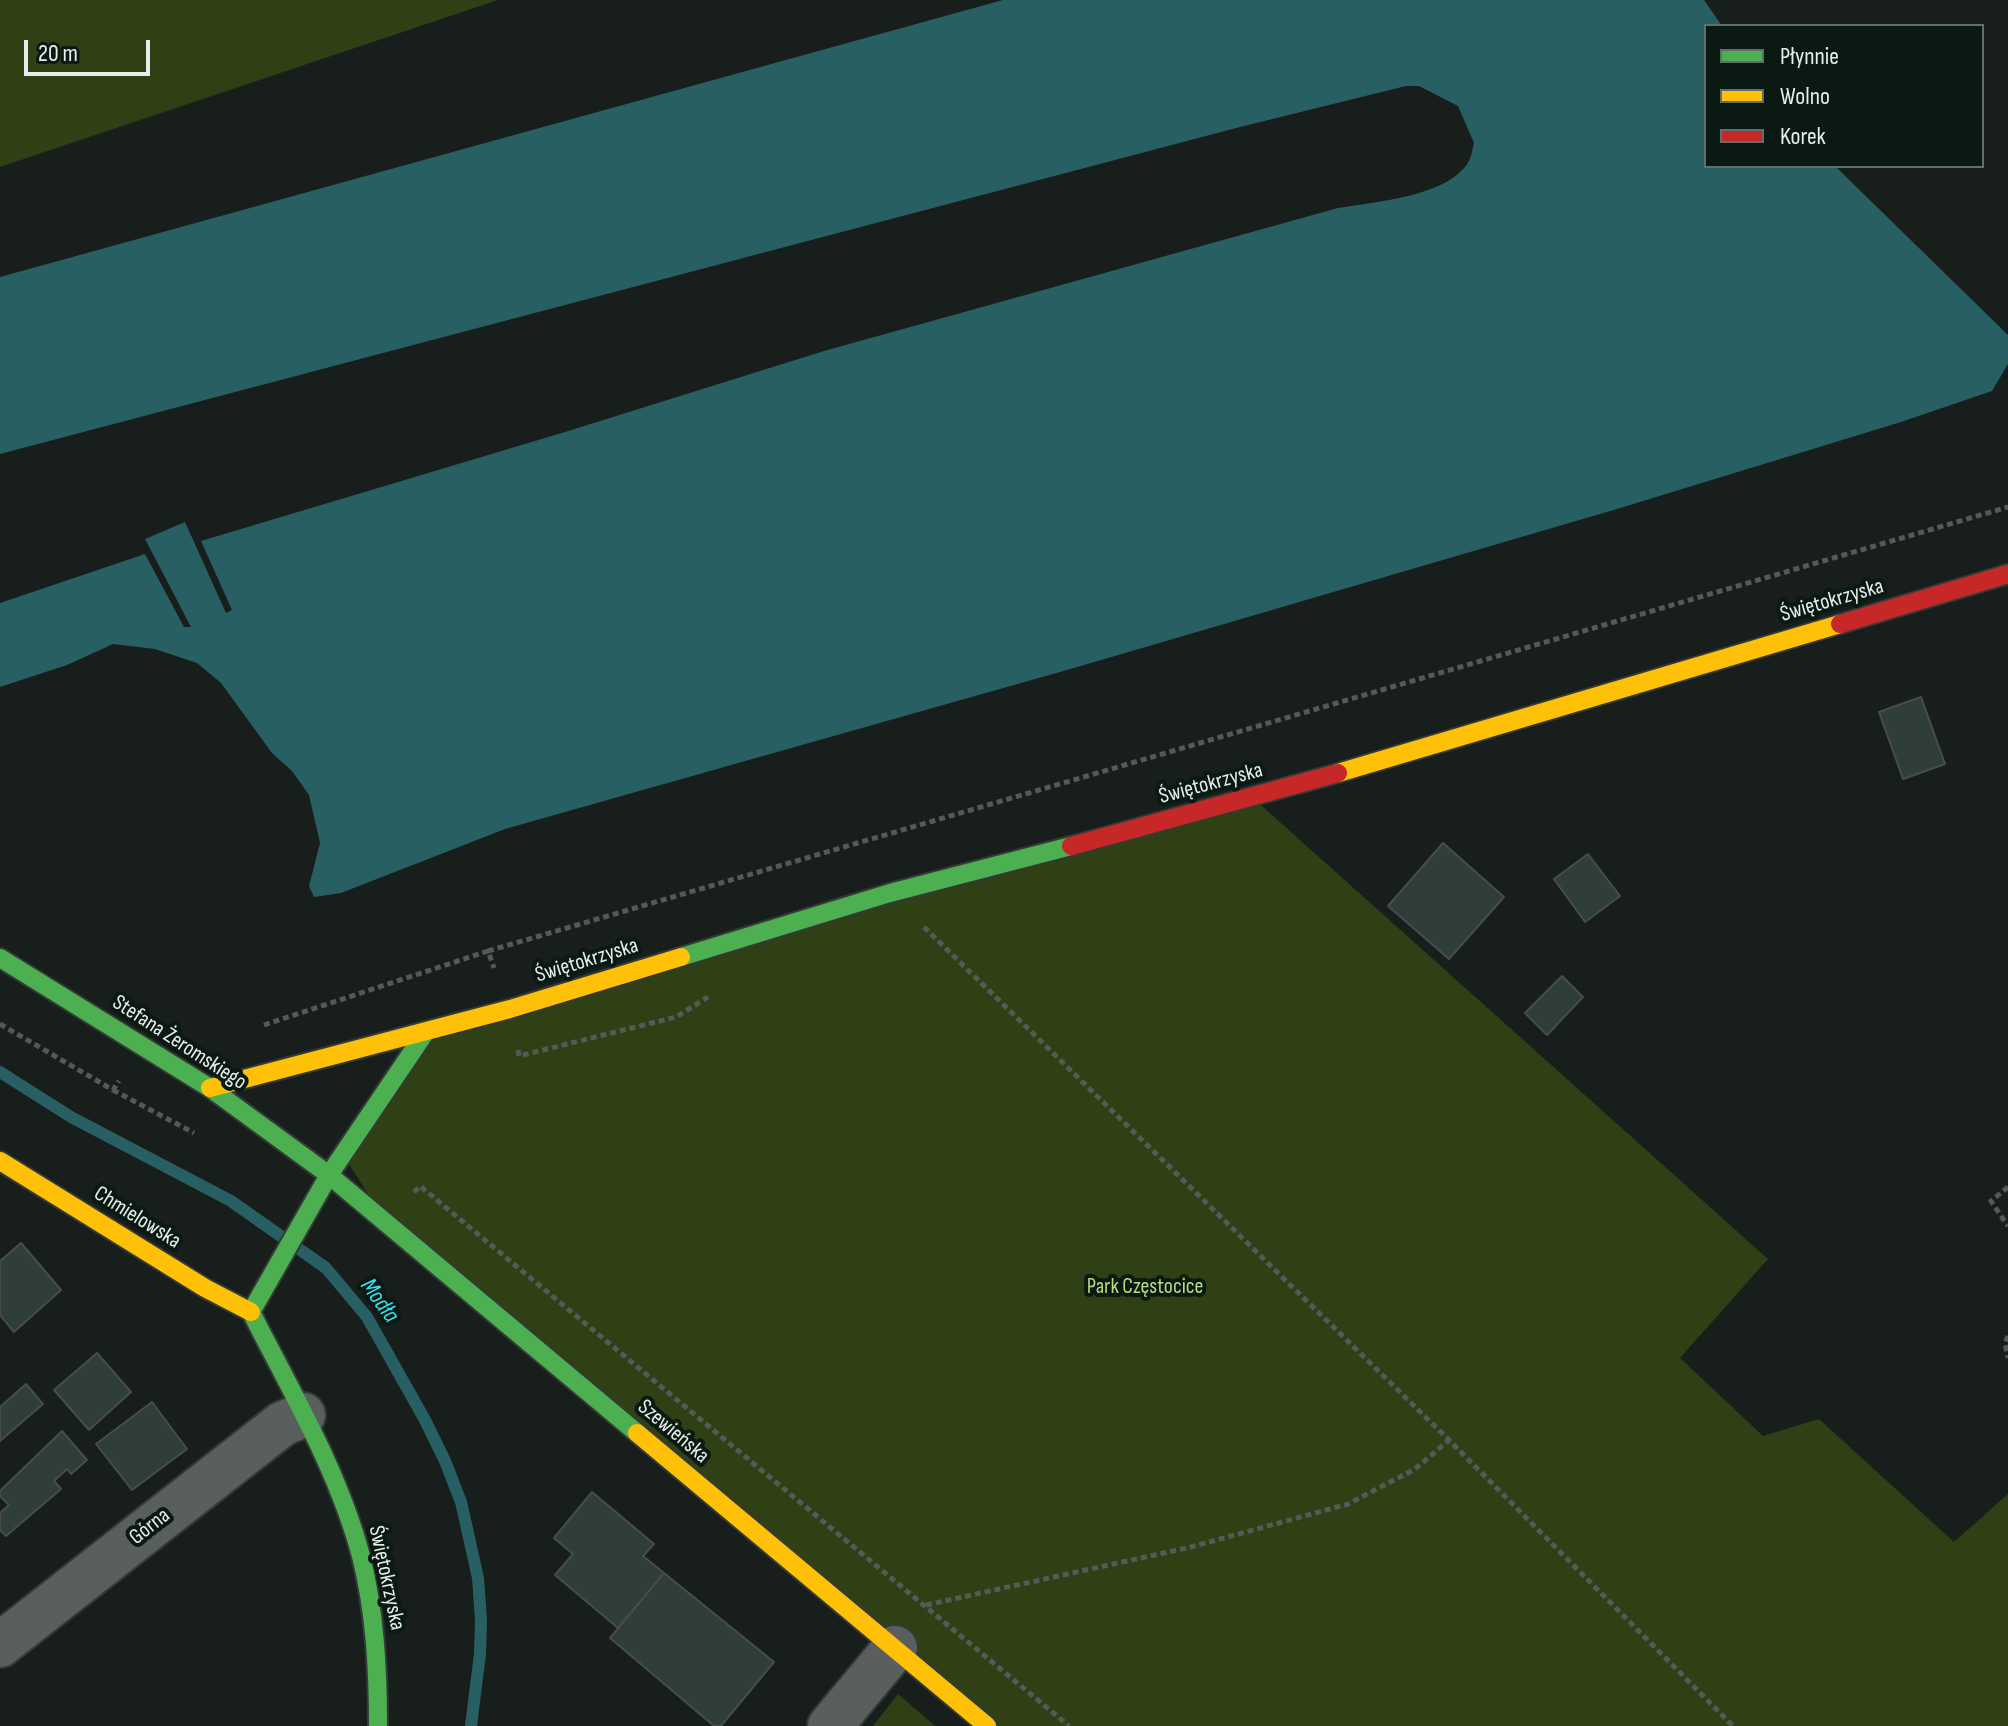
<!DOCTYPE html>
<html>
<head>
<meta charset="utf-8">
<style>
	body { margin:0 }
	#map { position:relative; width:2008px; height:1726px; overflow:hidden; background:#181e1b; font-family:"Sofia Sans Condensed",sans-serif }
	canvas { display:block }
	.legend { position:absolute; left:1704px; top:24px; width:280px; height:144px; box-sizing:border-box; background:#0b1913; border:2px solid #626e69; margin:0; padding:10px 14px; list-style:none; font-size:24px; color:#e5eeea }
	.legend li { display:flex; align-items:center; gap:16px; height:40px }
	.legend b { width:40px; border:2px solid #626e69 }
	.scale { position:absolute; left:24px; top:40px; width:126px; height:36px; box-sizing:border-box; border:4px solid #e5eeea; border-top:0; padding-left:10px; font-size:24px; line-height:28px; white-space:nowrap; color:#e5eeea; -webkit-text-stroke:6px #0b1913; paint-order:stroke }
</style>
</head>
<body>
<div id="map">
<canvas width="2008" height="1726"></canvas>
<ul class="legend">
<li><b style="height:10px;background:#4caf50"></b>Płynnie</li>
<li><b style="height:10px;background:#ffc107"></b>Wolno</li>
<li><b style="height:10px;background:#c62828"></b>Korek</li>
</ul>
<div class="scale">20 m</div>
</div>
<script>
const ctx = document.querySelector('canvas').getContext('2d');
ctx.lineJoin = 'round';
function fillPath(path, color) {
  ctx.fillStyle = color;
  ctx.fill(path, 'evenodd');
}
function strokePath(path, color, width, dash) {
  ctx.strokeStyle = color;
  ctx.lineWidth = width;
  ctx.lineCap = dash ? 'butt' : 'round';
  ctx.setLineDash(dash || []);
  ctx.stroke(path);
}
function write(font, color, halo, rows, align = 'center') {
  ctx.font = font + ' "Sofia Sans Condensed",sans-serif';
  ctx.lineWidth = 8;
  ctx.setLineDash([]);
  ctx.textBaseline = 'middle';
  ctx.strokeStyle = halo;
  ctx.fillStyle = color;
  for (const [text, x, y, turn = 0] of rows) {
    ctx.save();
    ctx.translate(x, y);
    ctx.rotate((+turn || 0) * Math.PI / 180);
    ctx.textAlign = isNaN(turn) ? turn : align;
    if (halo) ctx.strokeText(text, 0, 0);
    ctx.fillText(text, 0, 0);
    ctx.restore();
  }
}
const green = new Path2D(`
	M 0,0 L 498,0 L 0,167 Z
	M 1253,798 L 1768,1259 L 1680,1358 L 1763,1436 L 1819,1419 L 1954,1542 L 2008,1494 L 2008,1726 L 987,1726 L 385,1221 L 344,1156 L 425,1033 Z
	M 898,1694 L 935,1726 L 873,1726 Z`);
const water = new Path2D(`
	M 1003,0 L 1704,0 L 1722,26 L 1706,26 L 1706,166 L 1835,166 L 2008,335 L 2008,364 L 1992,391 L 1901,422 L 1617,509 L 1067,670 L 505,829 L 341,893 L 314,897 L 309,886 L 320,843 L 309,795 L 292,771 L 272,753 L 221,683 L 197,663 L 155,649 L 113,644 L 67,665 L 0,687 L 0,603 L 145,554 L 184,627 L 191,627 L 145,539 L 185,522 L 226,613 L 232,610 L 201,541 L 565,432 L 824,351 L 1338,208 C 1375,202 1440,197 1465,167 C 1471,161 1472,151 1474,143 L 1458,106 L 1419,86 L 1406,86 L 1240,127 L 0,454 L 0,277 Z`);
const stream = new Path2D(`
	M 0,1072 L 71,1117 L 231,1201 L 326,1268 L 367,1317 L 425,1420 L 445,1461 L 461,1502 L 478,1578 L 481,1620 L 480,1654 L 471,1726`);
const building = new Path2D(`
	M 1921,697 L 1945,764 L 1903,779 L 1879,712 Z
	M 1443,843 L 1504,897 L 1449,959 L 1388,906 Z
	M 1588,854 L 1620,896 L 1585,922 L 1554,879 Z
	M 1562,976 L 1583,997 L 1547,1035 L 1525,1013 Z
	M 21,1243 L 61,1290 L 14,1332 L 0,1315 L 0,1261 Z
	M 97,1353 L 131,1392 L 89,1430 L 54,1390 Z
	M 26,1384 L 43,1404 L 0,1441 L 0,1407 Z
	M 152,1402 L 187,1449 L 132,1490 L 96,1444 Z
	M 62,1431 L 87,1460 L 71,1474 L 67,1469 L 54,1481 L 61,1489 L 6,1536 L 0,1530 L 0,1513 L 9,1505 L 0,1496 L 0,1491 Z
	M 592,1492 L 654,1544 L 643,1556 L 664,1573 L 618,1628 L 555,1575 L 573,1554 L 554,1538 Z
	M 664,1573 L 774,1662 L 721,1726 L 714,1726 L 610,1638 Z`);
const path = new Path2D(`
	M 924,927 L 1449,1440 L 1733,1726
	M 488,951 L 2008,507
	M 0,1024 L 113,1090 L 119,1081
	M 264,1025 L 488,951 L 494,968
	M 518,1050 L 519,1056 L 676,1017 L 708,997
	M 113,1090 L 194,1133
	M 2008,1187 L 1991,1201 L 2008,1226
	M 414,1192 L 420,1186 L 1069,1726
	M 2008,1336 L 2005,1343 L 2008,1358
	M 926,1605 L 1191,1547 L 1348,1504 L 1415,1469 L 1449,1440`);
const street = new Path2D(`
	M 0,1645 L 282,1424 L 303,1415
	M 830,1726 L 895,1648`);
const fast = new Path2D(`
	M 681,957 L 890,893 L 1071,846
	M 0,958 L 210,1088 L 329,1175 L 637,1433
	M 251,1312 C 291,1391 338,1470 361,1556 C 375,1612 378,1669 378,1726
	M 251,1312 L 329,1175 L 425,1033`);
const slow = new Path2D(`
	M 1338,773 L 1840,624
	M 210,1088 L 510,1009 L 681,957
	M 0,1161 L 205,1288 L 251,1312
	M 637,1433 L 987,1726`);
const jam = new Path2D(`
	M 1840,624 L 2008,574
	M 1071,846 L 1338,773`);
const streetNames = [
	["Świętokrzyska",1832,601,-16],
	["Świętokrzyska",1211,784,-15],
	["Świętokrzyska",587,961,-17],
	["Stefana Żeromskiego",179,1043,33],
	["Chmielowska",137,1218,32],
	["Szewieńska",673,1432,40],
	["Górna",150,1527,-38],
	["Świętokrzyska",386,1578,78]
];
const parkNames = [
	["Park Częstocice",1145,1287]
];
const waterNames = [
	["Modła",379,1301,54]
];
fillPath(green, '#2f4114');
fillPath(water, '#285f63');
strokePath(stream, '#285f63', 12);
fillPath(building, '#2f3e3b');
strokePath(building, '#464d4b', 2);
strokePath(street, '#343a36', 48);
strokePath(fast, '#343a36', 22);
strokePath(slow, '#343a36', 22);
strokePath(jam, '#343a36', 22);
strokePath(path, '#555a58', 5, [6, 4]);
strokePath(street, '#595f5c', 44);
strokePath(fast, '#4caf50', 18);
strokePath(slow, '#ffc107', 18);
strokePath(jam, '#c62828', 18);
write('22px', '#e5eeea', '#0b1913', streetNames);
write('22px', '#b6de7e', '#0b1913', parkNames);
write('italic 24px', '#39e1ef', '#0b1913', waterNames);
</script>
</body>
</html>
